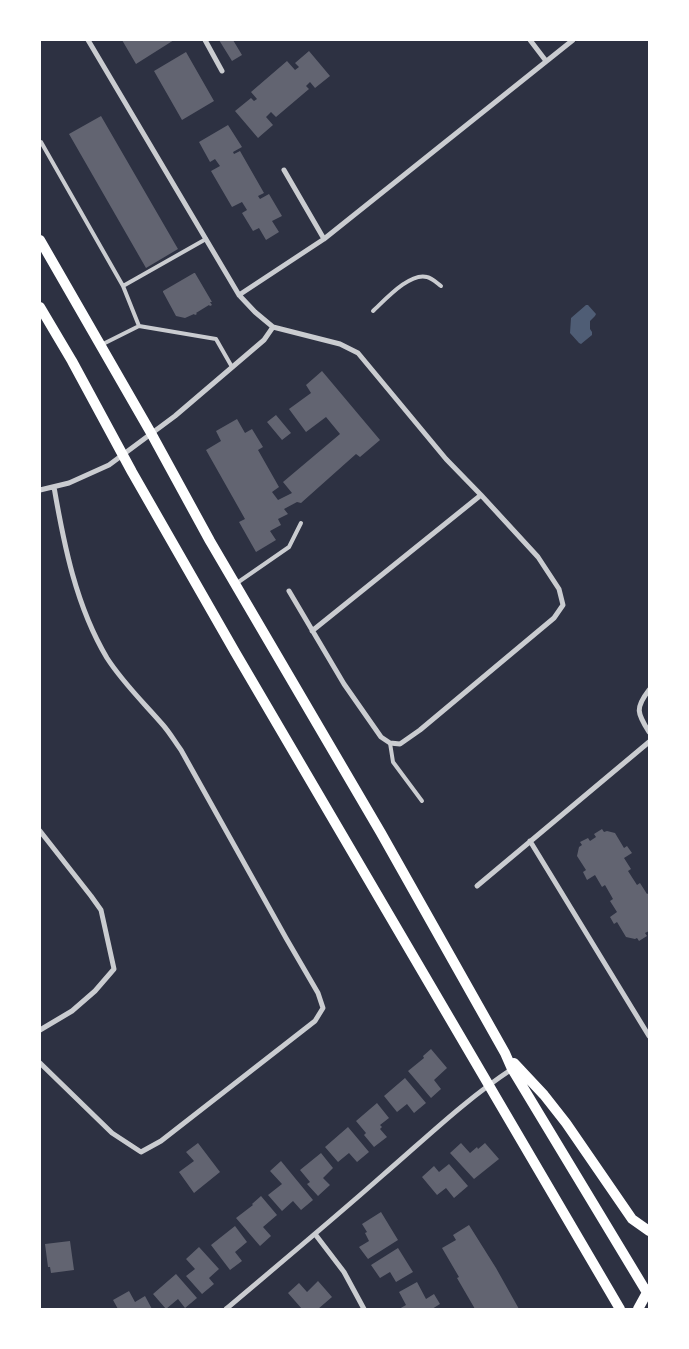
<!DOCTYPE html>
<html>
<head>
<meta charset="utf-8">
<style>
	body { margin:0 }
	#map { position:relative; width:689px; height:1349px; overflow:hidden; background:#2d3142; font-family:"Noto Serif",serif }
	canvas { display:block }
	.frame { position:absolute; inset:0; border:41px solid #fff; pointer-events:none }
</style>
</head>
<body>
<div id="map">
<canvas width="689" height="1349"></canvas>
<div class="frame"></div>
</div>
<script>
const ctx = document.querySelector('canvas').getContext('2d');
ctx.lineJoin = 'round';
function fillPath(path, color) {
  ctx.fillStyle = color;
  ctx.fill(path, 'evenodd');
}
function strokePath(path, color, width, dash) {
  ctx.strokeStyle = color;
  ctx.lineWidth = width;
  ctx.lineCap = dash ? 'butt' : 'round';
  ctx.setLineDash(dash || []);
  ctx.stroke(path);
}
const water = new Path2D(`
	M 586,305 L 588,305 L 596,314 L 595,316 L 590,321 L 590,329 L 592,332 L 592,335 L 581,344 L 579,343 L 570,333 L 571,318 Z`);
const building = new Path2D(`
	M 122,40 L 174,40 L 136,64 Z
	M 219,40 L 233,40 L 242,55 L 232,61 Z
	M 309,51 L 330,76 L 315,88 L 310,82 L 306,86 L 309,89 L 276,117 L 271,112 L 266,117 L 273,125 L 258,138 L 235,111 L 251,98 L 254,101 L 257,99 L 251,92 L 287,61 L 295,70 L 299,67 L 295,63 Z
	M 186,52 L 214,101 L 182,120 L 154,71 Z
	M 101,116 L 178,249 L 146,268 L 69,134 Z
	M 228,125 L 242,147 L 233,152 L 234,154 L 240,151 L 264,193 L 258,196 L 260,199 L 269,194 L 282,216 L 272,221 L 279,232 L 266,240 L 259,228 L 253,231 L 242,213 L 247,210 L 242,202 L 232,207 L 211,171 L 220,166 L 215,159 L 210,162 L 199,142 Z
	M 194,273 L 195,273 L 212,302 L 210,302 L 212,305 L 210,306 L 209,305 L 196,313 L 197,314 L 195,315 L 194,314 L 185,318 L 176,316 L 163,292 L 163,291 Z
	M 322,371 L 380,440 L 360,457 L 356,454 L 301,503 L 297,502 L 284,509 L 288,514 L 278,519 L 281,525 L 270,531 L 276,540 L 256,552 L 239,522 L 245,519 L 206,450 L 221,441 L 216,431 L 237,419 L 245,433 L 252,429 L 263,447 L 258,450 L 279,487 L 272,492 L 278,500 L 292,493 L 283,482 L 340,434 L 326,417 L 306,432 L 289,409 L 311,393 L 306,385 Z
	M 276,415 L 291,433 L 282,440 L 267,422 Z
	M 602,829 L 604,832 L 607,831 L 615,833 L 624,848 L 627,846 L 632,853 L 624,858 L 631,869 L 628,871 L 637,885 L 640,883 L 647,894 L 649,893 L 649,931 L 645,933 L 647,936 L 639,941 L 637,938 L 635,939 L 626,937 L 617,922 L 614,924 L 610,917 L 617,912 L 610,901 L 613,899 L 605,885 L 602,887 L 595,875 L 587,880 L 583,872 L 586,870 L 577,856 L 579,847 L 582,845 L 580,842 L 588,838 L 590,841 L 596,837 L 594,834 Z
	M 431,1049 L 447,1068 L 434,1080 L 441,1089 L 431,1098 L 408,1071 L 424,1058 L 423,1056 Z
	M 405,1078 L 426,1103 L 414,1113 L 407,1104 L 397,1112 L 384,1096 Z
	M 377,1103 L 389,1118 L 380,1125 L 382,1127 L 380,1129 L 387,1137 L 374,1147 L 364,1135 L 366,1133 L 356,1121 Z
	M 348,1127 L 369,1152 L 357,1162 L 349,1153 L 338,1162 L 325,1147 Z
	M 198,1143 L 220,1172 L 194,1193 L 179,1172 L 194,1161 L 186,1152 Z
	M 461,1143 L 470,1153 L 477,1147 L 478,1149 L 485,1143 L 499,1159 L 474,1179 L 450,1153 Z
	M 321,1153 L 333,1168 L 323,1178 L 330,1185 L 318,1196 L 307,1184 L 310,1182 L 300,1170 Z
	M 281,1161 L 313,1200 L 301,1210 L 293,1201 L 282,1211 L 268,1195 L 282,1184 L 270,1171 Z
	M 449,1164 L 468,1186 L 454,1198 L 446,1188 L 437,1195 L 422,1177 L 434,1166 L 439,1172 Z
	M 261,1196 L 277,1215 L 263,1227 L 271,1236 L 260,1246 L 236,1218 L 253,1205 L 252,1204 Z
	M 381,1212 L 398,1240 L 368,1259 L 359,1247 L 369,1241 L 365,1233 L 367,1232 L 362,1224 Z
	M 469,1225 L 496,1268 L 519,1309 L 475,1309 L 457,1278 L 459,1277 L 442,1248 L 456,1240 L 453,1235 Z
	M 235,1226 L 247,1242 L 235,1252 L 242,1261 L 230,1270 L 211,1245 Z
	M 70,1241 L 74,1270 L 51,1273 L 50,1267 L 48,1267 L 45,1244 Z
	M 199,1247 L 219,1269 L 209,1278 L 214,1284 L 202,1294 L 186,1276 L 195,1269 L 186,1259 Z
	M 398,1248 L 413,1272 L 396,1282 L 390,1272 L 380,1278 L 371,1265 Z
	M 176,1274 L 197,1298 L 185,1308 L 178,1299 L 166,1309 L 153,1294 Z
	M 318,1281 L 332,1297 L 318,1309 L 302,1309 L 288,1293 L 299,1283 L 307,1292 Z
	M 417,1282 L 426,1299 L 434,1294 L 440,1304 L 432,1309 L 399,1309 L 406,1305 L 399,1292 Z
	M 129,1291 L 135,1302 L 145,1296 L 152,1309 L 118,1309 L 113,1300 Z`);
const service = new Path2D(`
	M 40,143 L 41,142 L 123,286 L 206,239
	M 123,286 L 139,326 L 216,339 L 232,367
	M 373,311 C 385,300 410,272 427,277 C 432,278 437,283 441,286
	M 101,345 L 139,326
	M 237,583 L 289,547 L 301,523
	M 390,743 L 393,762 L 422,801`);
const minor = new Path2D(`
	M 88,40 L 239,295 L 255,312 L 273,327 L 340,344 L 358,353 L 446,459 L 481,495 L 538,557 L 559,589 L 563,605 L 554,618 L 420,730 L 400,744 L 390,743 L 381,737 L 344,684 L 289,591
	M 205,40 L 222,71
	M 530,40 L 546,61
	M 284,170 L 324,239
	M 239,295 L 324,239 L 573,40
	M 40,490 L 69,483 L 109,465 L 175,416 L 264,340 L 273,327
	M 312,631 L 481,495
	M 649,690 C 635,708 637,713 649,732
	M 40,831 L 91,896 L 101,910 L 114,969 L 95,991 L 72,1011 L 40,1030
	M 530,841 L 649,1036
	M 477,886 L 649,742
	M 40,1063 L 112,1133 L 141,1152 L 161,1141 L 315,1021 L 323,1008 L 318,993 L 286,938 L 181,750 C 175,742 170,733 163,725 C 144,703 123,683 107,658 C 76,606 64,545 54,487
	M 315,1234 L 344,1272 L 364,1309
	M 226,1309 C 278,1265 331,1221 383,1175 C 425,1139 465,1100 512,1069`);
const secondary = new Path2D(`
	M 40,240 L 151,433 L 210,541 L 381,833 L 505,1053 L 512,1069 L 649,1296
	M 40,307 L 72,361 L 132,472 L 235,652 L 620,1309
	M 514,1063 L 544,1095 L 566,1123 L 632,1219 L 649,1231
	M 638,1309 L 649,1289`);
fillPath(water, '#4f5d75');
fillPath(building, '#626471');
strokePath(service, '#caccd0', 4);
strokePath(minor, '#caccd0', 5);
strokePath(secondary, '#fff', 10);
</script>
</body>
</html>
